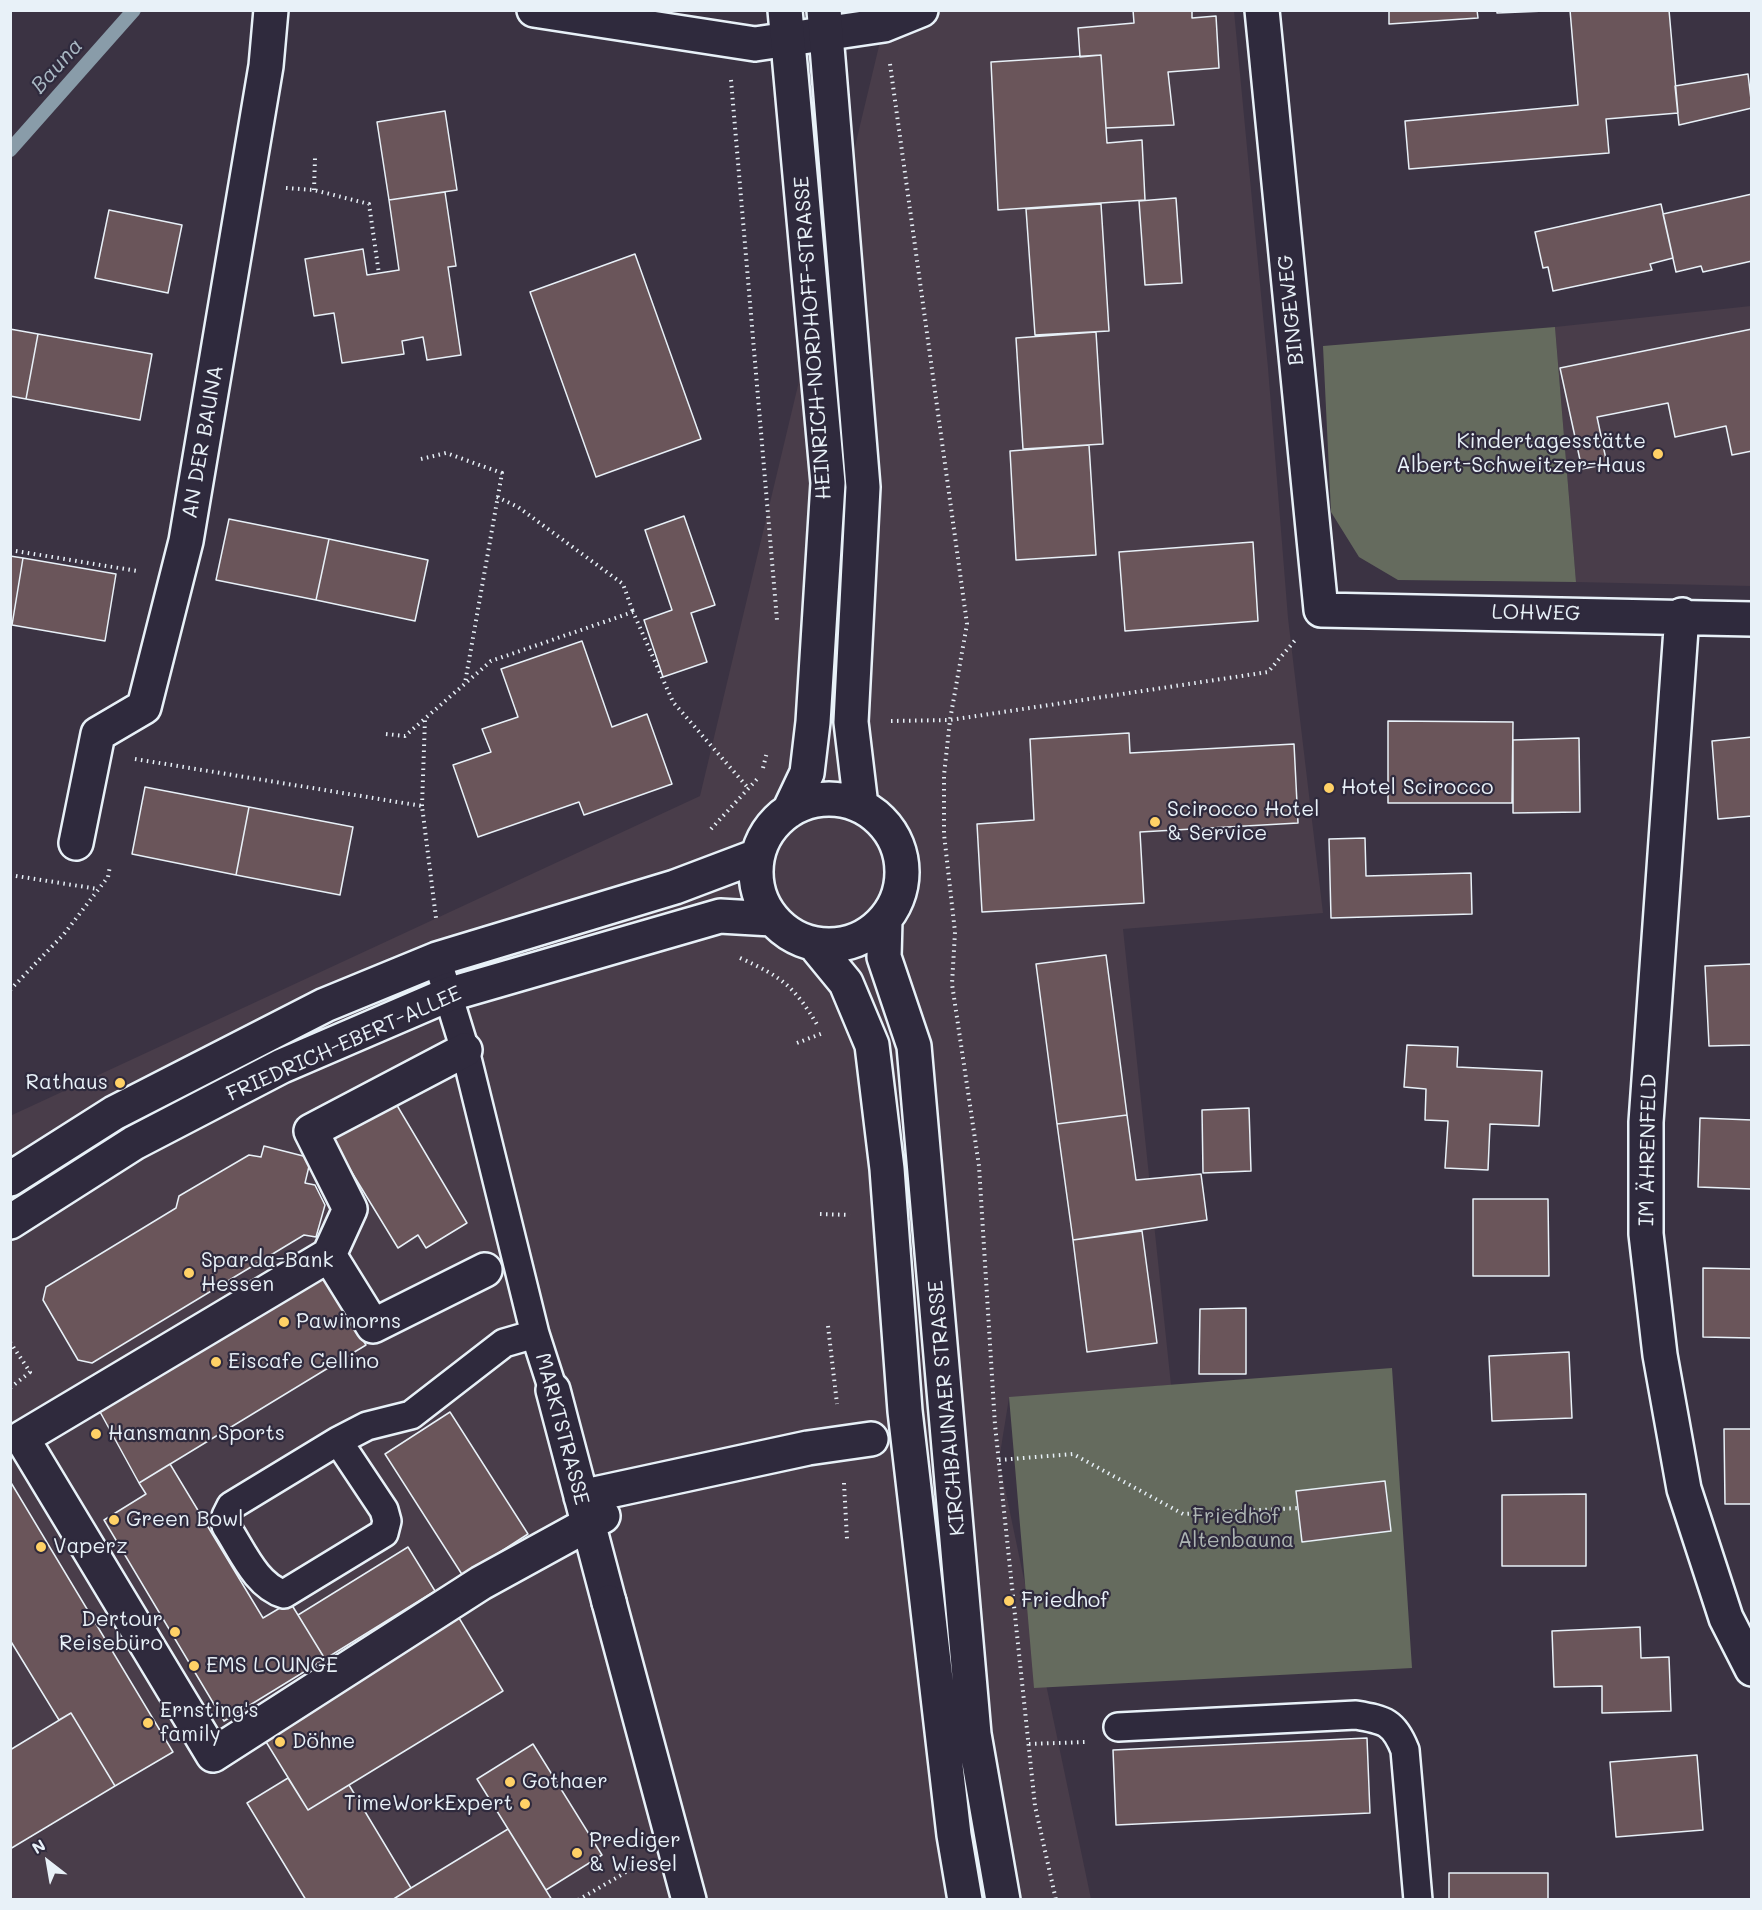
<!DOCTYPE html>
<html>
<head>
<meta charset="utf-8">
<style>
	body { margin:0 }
	#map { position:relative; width:1762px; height:1910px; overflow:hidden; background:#3b3343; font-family:Mali,sans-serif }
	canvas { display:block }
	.frame { position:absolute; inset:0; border:12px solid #e8f1f8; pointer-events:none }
	.north { position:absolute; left:18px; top:1832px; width:60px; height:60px; -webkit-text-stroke:4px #2f2a3d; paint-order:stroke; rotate:329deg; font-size:16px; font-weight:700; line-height:24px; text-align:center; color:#e8f1f8 }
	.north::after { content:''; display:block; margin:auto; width:21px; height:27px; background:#e8f1f8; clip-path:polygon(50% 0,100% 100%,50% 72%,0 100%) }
</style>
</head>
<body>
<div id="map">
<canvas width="1762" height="1910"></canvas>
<div class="frame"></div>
<div class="north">N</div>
</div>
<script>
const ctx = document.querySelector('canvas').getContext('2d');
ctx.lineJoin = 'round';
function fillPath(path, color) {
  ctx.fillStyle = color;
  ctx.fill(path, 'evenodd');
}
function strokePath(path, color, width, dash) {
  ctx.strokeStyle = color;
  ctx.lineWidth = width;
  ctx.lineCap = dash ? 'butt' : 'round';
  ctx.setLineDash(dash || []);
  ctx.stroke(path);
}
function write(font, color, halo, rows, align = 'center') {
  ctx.font = font + ' Mali,sans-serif';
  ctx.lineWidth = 4.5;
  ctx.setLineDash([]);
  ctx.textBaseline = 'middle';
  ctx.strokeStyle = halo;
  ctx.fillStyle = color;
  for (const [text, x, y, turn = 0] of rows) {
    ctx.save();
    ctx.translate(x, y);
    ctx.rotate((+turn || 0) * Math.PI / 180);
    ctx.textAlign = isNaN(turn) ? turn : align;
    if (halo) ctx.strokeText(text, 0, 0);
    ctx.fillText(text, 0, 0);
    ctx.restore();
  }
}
const built = new Path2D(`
	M 940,10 L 1234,11 L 1268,368 L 1288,618 L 1323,913 L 1123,929 L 1171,1385 L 1009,1398 L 999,1460 L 1091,1899 L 11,1899 L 10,1116 L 700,796 L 884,25 Z
	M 1751,306 L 1751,586 L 1576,582 L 1555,327 Z`);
const green = new Path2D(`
	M 1555,327 L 1576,582 L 1398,580 L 1359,557 L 1331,512 L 1323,346 Z
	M 1392,1368 L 1412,1668 L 1034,1688 L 1009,1397 Z`);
const stream = new Path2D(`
	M 10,150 L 134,10`);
const building = new Path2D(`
	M 1133,10 L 1192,10 L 1192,18 L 1216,16 L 1219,68 L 1168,72 L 1174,125 L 1106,128 L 1101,55 L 1080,57 L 1078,28 L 1134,23 Z
	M 1389,10 L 1477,10 L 1478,18 L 1389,24 Z
	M 1497,10 L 1569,10 L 1497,13 Z
	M 1570,10 L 1669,10 L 1678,113 L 1606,119 L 1609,153 L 1409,169 L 1405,121 L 1578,105 Z
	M 1101,55 L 1107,143 L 1142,140 L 1145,200 L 998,210 L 991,62 Z
	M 1748,74 L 1752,108 L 1679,125 L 1675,86 Z
	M 445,111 L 457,190 L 389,200 L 377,122 Z
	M 445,192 L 456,266 L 448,267 L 461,355 L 427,360 L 423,337 L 402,341 L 404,354 L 342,363 L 334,313 L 314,316 L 305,259 L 363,249 L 367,275 L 399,270 L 389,200 Z
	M 1752,194 L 1752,261 L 1703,272 L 1701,266 L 1676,272 L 1663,214 Z
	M 1176,198 L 1182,283 L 1145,285 L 1139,201 Z
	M 1101,204 L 1109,331 L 1035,335 L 1026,209 Z
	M 1661,204 L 1673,258 L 1650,264 L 1652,270 L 1553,291 L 1548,267 L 1543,268 L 1535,232 Z
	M 109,210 L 182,225 L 168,293 L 95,278 Z
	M 635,254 L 701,439 L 596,477 L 530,292 Z
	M 10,329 L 38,334 L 26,399 L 10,396 Z
	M 1752,329 L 1752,451 L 1732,455 L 1726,426 L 1675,437 L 1668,403 L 1597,417 L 1607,464 L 1582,469 L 1560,368 Z
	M 1096,332 L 1103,444 L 1023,449 L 1016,338 Z
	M 38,334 L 152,354 L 140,420 L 26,399 Z
	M 1089,445 L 1096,555 L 1016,560 L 1010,451 Z
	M 684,516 L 715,605 L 691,613 L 707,662 L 663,677 L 644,620 L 672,610 L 645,530 Z
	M 229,519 L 329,539 L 316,600 L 216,580 Z
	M 329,539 L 428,560 L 415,621 L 316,600 Z
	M 1253,542 L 1258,621 L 1125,631 L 1119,552 Z
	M 10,556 L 23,558 L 12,625 L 10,625 Z
	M 23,558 L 116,574 L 105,641 L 12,625 Z
	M 582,641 L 612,727 L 647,714 L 672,784 L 584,815 L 579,802 L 478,837 L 453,765 L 491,752 L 482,729 L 518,717 L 501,669 Z
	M 1388,721 L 1513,722 L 1512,803 L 1388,803 Z
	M 1129,733 L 1130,753 L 1294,744 L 1298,823 L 1140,832 L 1144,903 L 982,912 L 977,824 L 1034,820 L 1030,739 Z
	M 1752,737 L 1752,816 L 1718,819 L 1712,741 Z
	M 1579,738 L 1580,812 L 1513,813 L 1513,740 Z
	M 145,787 L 249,807 L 236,875 L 132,854 Z
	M 249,807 L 353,827 L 340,895 L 236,875 Z
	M 1365,838 L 1366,876 L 1471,873 L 1472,914 L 1331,918 L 1329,839 Z
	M 1106,955 L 1127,1115 L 1057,1124 L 1036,964 Z
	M 1752,964 L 1752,1045 L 1709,1046 L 1705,966 Z
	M 1407,1045 L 1458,1047 L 1457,1067 L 1542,1071 L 1539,1126 L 1490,1124 L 1488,1170 L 1445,1168 L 1448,1121 L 1425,1120 L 1426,1089 L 1404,1087 Z
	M 392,1097 L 467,1223 L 426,1248 L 418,1235 L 398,1248 L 329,1135 Z
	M 1249,1108 L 1251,1171 L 1203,1173 L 1202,1110 Z
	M 1127,1115 L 1136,1180 L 1201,1174 L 1207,1220 L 1073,1240 L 1057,1124 Z
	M 1700,1118 L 1752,1120 L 1752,1189 L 1698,1187 Z
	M 264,1146 L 311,1158 L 305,1183 L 315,1185 L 325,1205 L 316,1237 L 304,1235 L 92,1363 L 78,1360 L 43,1300 L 46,1287 L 176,1208 L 179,1196 L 249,1155 L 261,1157 Z
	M 1473,1199 L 1548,1199 L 1549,1276 L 1473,1276 Z
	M 1142,1231 L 1157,1343 L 1087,1352 L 1073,1240 Z
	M 1703,1268 L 1752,1269 L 1752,1338 L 1703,1337 Z
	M 322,1274 L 366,1345 L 139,1483 L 99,1410 Z
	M 1246,1308 L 1246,1374 L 1199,1374 L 1200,1309 Z
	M 1569,1352 L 1572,1418 L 1492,1421 L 1489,1356 Z
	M 450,1412 L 528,1534 L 463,1576 L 385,1454 Z
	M 1724,1429 L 1752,1429 L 1752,1504 L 1725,1504 Z
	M 170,1464 L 263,1618 L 290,1602 L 325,1659 L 224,1721 L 104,1520 L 146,1494 L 139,1483 Z
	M 10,1481 L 173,1752 L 115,1786 L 71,1713 L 59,1720 L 10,1640 Z
	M 1385,1481 L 1391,1531 L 1302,1542 L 1296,1491 Z
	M 1586,1494 L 1586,1566 L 1502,1566 L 1502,1495 Z
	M 408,1547 L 435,1591 L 325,1659 L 298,1615 Z
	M 456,1613 L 503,1691 L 308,1810 L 260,1732 Z
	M 1640,1627 L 1641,1658 L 1669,1657 L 1671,1711 L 1602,1713 L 1602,1686 L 1554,1687 L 1552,1631 Z
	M 71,1713 L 115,1786 L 10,1849 L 10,1750 Z
	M 1367,1738 L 1370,1813 L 1116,1825 L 1113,1750 Z
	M 533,1744 L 602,1855 L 546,1890 L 477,1779 Z
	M 1697,1755 L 1703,1830 L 1616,1837 L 1610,1762 Z
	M 288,1778 L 308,1810 L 349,1785 L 411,1888 L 392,1900 L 306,1900 L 247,1803 Z
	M 508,1829 L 552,1900 L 392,1900 L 411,1888 Z
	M 1449,1873 L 1548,1873 L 1548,1900 L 1449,1900 Z`);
const path = new Path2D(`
	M 890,64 L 967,624 L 950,720 L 944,775 L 944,834 L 955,932 L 952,984 L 979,1166 L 995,1425 L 1035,1806 L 1056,1900
	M 731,80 L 777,620
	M 286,188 L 314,190 L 369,204 L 379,274
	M 314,190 L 315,158
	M 421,459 L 446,453 L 502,473 L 465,683
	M 497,497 L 518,507 L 623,584 L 633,612
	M 10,550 L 137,571
	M 891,721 L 950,720 L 1268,672 L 1297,638
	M 386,734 L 405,736 L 491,661 L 633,612 L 673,702 L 749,789
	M 135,759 L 422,806 L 436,918
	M 763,768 L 767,752
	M 422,806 L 425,719
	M 711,829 L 759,777
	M 10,875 L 98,889
	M 740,958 C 782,977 794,986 818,1026
	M 10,990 L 64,934 L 108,877 L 110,866
	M 797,1043 L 823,1033
	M 820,1214 L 850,1215
	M 828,1326 L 837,1404
	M 10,1342 L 30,1372 L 10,1388
	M 999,1460 L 1073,1454 L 1183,1514 L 1298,1508
	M 844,1483 L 847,1539
	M 1029,1744 L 1085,1742
	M 578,1900 L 640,1864`);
const service = new Path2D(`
	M 437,959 L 465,1050 L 535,1334 L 553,1390
	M 338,1441 L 384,1510 L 387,1521 L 384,1533 L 284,1594 C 256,1586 242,1550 226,1526 L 226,1516 L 231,1506 L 338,1441 L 367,1426 L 411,1415 L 504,1343 L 535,1334
	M 1118,1727 L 1356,1715 C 1385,1720 1394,1722 1405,1750 L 1418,1900`);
const pedestrian = new Path2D(`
	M 329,1255 L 350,1209 L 311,1131 L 465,1050
	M 485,1270 L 373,1326 L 329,1255 L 22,1438 L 213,1755 L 481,1583 L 603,1516
	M 553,1390 L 609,1602
	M 581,1497 L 808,1448 L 871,1439`);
const minor = new Path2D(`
	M 534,10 L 755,44 L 884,25 L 921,10
	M 1262,10 L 1321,610 L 1752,619
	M 1682,615 L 1646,1122 L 1646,1234 L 1660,1355 L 1684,1489 L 1726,1618 L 1752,1669
	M 76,843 L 98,734 L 144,707 L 186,541 L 266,66 L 271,10
	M 609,1602 L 689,1900`);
const tertiary = new Path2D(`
	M 785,10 L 828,483 L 813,722 L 807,773 L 789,811
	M 824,10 L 863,487 L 851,722 L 861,806
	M756 872a73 73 0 1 1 146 0a73 73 0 1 1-146 0Z
	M 885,920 L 884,957 L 914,1046 L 974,1734 L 1003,1900
	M 814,944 L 846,983 L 872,1045 L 887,1169 L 905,1411 L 954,1835 L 965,1900
	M 10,1179 L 114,1113 L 325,1005 L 437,959 L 675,887 L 757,856
	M 10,1222 L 134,1143 L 282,1066 L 447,995 L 720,916 L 772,919`);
const markers = [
	[1658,454,6,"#ffd166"],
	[1329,788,6,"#ffd166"],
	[1155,822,6,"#ffd166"],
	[120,1083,6,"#ffd166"],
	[189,1273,6,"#ffd166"],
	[284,1322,6,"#ffd166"],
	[216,1362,6,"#ffd166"],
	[96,1434,6,"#ffd166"],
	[114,1520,6,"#ffd166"],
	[41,1547,6,"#ffd166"],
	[1009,1601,6,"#ffd166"],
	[175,1632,6,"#ffd166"],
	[194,1666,6,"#ffd166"],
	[148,1723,6,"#ffd166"],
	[280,1742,6,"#ffd166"],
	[510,1782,6,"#ffd166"],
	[525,1804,6,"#ffd166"],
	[577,1853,6,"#ffd166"]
];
const streetNames = [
	["BINGEWEG",1291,310,-96],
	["HEINRICH-NORDHOFF-STRASSE",813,338,-94],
	["AN DER BAUNA",203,442,-80],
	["LOHWEG",1536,613,1],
	["FRIEDRICH-EBERT-ALLEE",344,1044,-24],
	["IM ÄHRENFELD",1648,1150,-89],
	["KIRCHBAUNAER STRASSE",947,1408,-95],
	["MARKTSTRASSE",562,1429,75]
];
const poiNames = [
	["Kindertagesstätte",1646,442,"right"],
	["Albert-Schweitzer-Haus",1646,466,"right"],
	["Hotel Scirocco",1341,788],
	["Scirocco Hotel",1167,810],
	["& Service",1167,834],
	["Rathaus",108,1083,"right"],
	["Sparda-Bank",201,1261],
	["Hessen",201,1285],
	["Pawinorns",296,1322],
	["Eiscafe Cellino",228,1362],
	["Hansmann Sports",108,1434],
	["Green Bowl",126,1520],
	["Vaperz",53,1547],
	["Friedhof",1021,1601],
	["Dertour",163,1620,"right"],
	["Reisebüro",163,1644,"right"],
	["EMS LOUNGE",206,1666],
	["Ernsting's",160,1711],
	["family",160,1735],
	["Döhne",292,1742],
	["Gothaer",522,1782],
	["TimeWorkExpert",513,1804,"right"],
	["Prediger",589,1841],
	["& Wiesel",589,1865]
];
const parkNames = [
	["Friedhof",1236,1517],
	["Altenbauna",1236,1541]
];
const waterNames = [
	["Bauna",57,66,-48]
];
fillPath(built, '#493d4a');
fillPath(green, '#656b5e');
strokePath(stream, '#899ca9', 14);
fillPath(building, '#6a555a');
strokePath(building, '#e8f1f8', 1.5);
strokePath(service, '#e8f1f8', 32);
strokePath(pedestrian, '#e8f1f8', 38);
strokePath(minor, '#e8f1f8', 38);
strokePath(tertiary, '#e8f1f8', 38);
strokePath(path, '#e8f1f8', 4, [1.5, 4.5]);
strokePath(service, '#2f2a3d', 27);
strokePath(pedestrian, '#2f2a3d', 33);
strokePath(minor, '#2f2a3d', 33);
strokePath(tertiary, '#2f2a3d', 33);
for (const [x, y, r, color] of markers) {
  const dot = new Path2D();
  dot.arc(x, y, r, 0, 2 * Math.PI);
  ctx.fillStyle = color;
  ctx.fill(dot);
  strokePath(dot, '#2f2a3d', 2);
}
write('21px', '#e8f1f8', '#2f2a3d', streetNames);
write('21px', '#e8f1f8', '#2f2a3d', poiNames, 'left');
write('21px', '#adb5b3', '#2f2a3d', parkNames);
write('italic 22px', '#a9b8c3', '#2f2a3d', waterNames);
</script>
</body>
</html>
